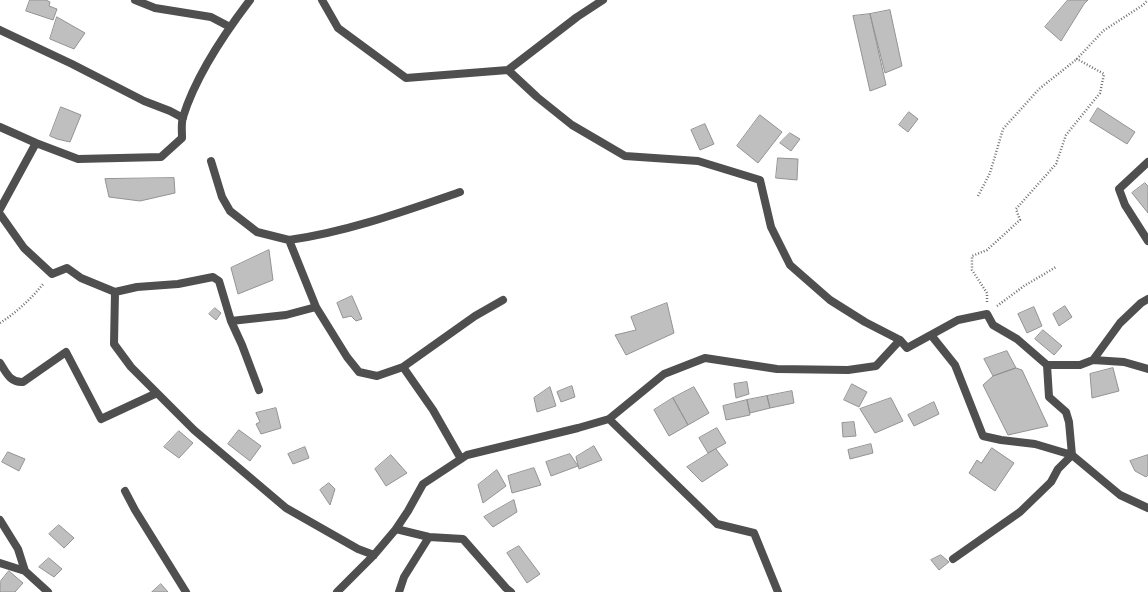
<!DOCTYPE html>
<html>
<head>
<meta charset="utf-8">
<style>
	body { margin:0 }
	canvas { display:block; background:#fff }
</style>
</head>
<body>
<canvas width="1148" height="592"></canvas>
<script>
const ctx = document.querySelector('canvas').getContext('2d');
ctx.lineJoin = 'round';
function fillPath(path, color) {
  ctx.fillStyle = color;
  ctx.fill(path, 'evenodd');
}
function strokePath(path, color, width, dash) {
  ctx.strokeStyle = color;
  ctx.lineWidth = width;
  ctx.lineCap = dash ? 'butt' : 'round';
  ctx.setLineDash(dash || []);
  ctx.stroke(path);
}
const building = new Path2D(`
	M 30,0 L 46,0 L 50,2 L 49,6 L 57,9 L 53,20 L 26,11 Z
	M 1068,0 L 1088,0 L 1084,4 L 1061,41 L 1045,27 Z
	M 890,10 L 902,66 L 885,73 L 870,14 Z
	M 870,14 L 886,85 L 870,91 L 853,16 Z
	M 57,17 L 85,33 L 74,49 L 50,39 Z
	M 61,107 L 81,115 L 70,142 L 57,139 L 50,136 Z
	M 1098,108 L 1135,132 L 1127,144 L 1090,121 Z
	M 909,112 L 918,119 L 908,132 L 899,125 Z
	M 760,115 L 782,132 L 758,163 L 737,146 Z
	M 705,124 L 714,144 L 700,150 L 691,130 Z
	M 790,133 L 800,139 L 791,151 L 780,143 Z
	M 778,158 L 798,159 L 797,180 L 776,178 Z
	M 174,178 L 175,193 L 140,201 L 109,197 L 105,179 Z
	M 1145,183 L 1148,186 L 1148,213 L 1132,193 Z
	M 269,250 L 273,280 L 238,294 L 231,268 Z
	M 352,296 L 362,319 L 356,321 L 351,316 L 343,318 L 337,303 Z
	M 667,303 L 674,333 L 626,355 L 615,335 L 636,330 L 631,317 Z
	M 1065,306 L 1072,317 L 1059,326 L 1053,314 Z
	M 1034,307 L 1042,326 L 1027,333 L 1018,314 Z
	M 215,308 L 221,313 L 216,320 L 209,314 Z
	M 1043,330 L 1062,346 L 1054,355 L 1035,339 Z
	M 1007,351 L 1016,368 L 993,376 L 984,359 Z
	M 1016,368 L 1022,370 L 1048,426 L 1008,435 L 983,385 L 993,376 Z
	M 1113,368 L 1119,391 L 1092,398 L 1090,374 Z
	M 747,382 L 749,394 L 736,398 L 734,384 Z
	M 852,384 L 867,392 L 859,407 L 844,400 Z
	M 572,386 L 575,397 L 561,402 L 557,392 Z
	M 550,387 L 556,406 L 537,412 L 534,398 Z
	M 694,387 L 709,413 L 688,425 L 673,398 Z
	M 792,391 L 794,403 L 770,408 L 767,396 Z
	M 767,396 L 770,408 L 750,413 L 747,400 Z
	M 673,398 L 688,425 L 669,436 L 654,410 Z
	M 891,398 L 903,421 L 875,433 L 860,409 Z
	M 747,400 L 750,415 L 726,420 L 723,406 Z
	M 934,402 L 939,414 L 914,426 L 908,415 Z
	M 276,408 L 281,428 L 261,434 L 256,424 L 260,422 L 256,413 Z
	M 854,422 L 856,436 L 843,437 L 842,423 Z
	M 717,428 L 726,443 L 708,453 L 699,438 Z
	M 239,430 L 261,446 L 250,461 L 228,444 Z
	M 179,431 L 193,443 L 179,458 L 164,447 Z
	M 871,444 L 873,453 L 850,459 L 848,450 Z
	M 594,446 L 602,460 L 579,469 L 576,457 Z
	M 305,447 L 309,458 L 293,464 L 288,454 Z
	M 992,448 L 1014,463 L 995,491 L 969,473 L 977,460 L 981,463 Z
	M 716,449 L 728,465 L 702,482 L 687,467 Z
	M 8,452 L 25,459 L 19,471 L 2,462 Z
	M 570,454 L 578,466 L 551,476 L 546,462 Z
	M 391,455 L 407,473 L 386,486 L 375,469 Z
	M 1148,455 L 1148,475 L 1146,477 L 1135,471 L 1130,461 Z
	M 534,468 L 541,485 L 512,493 L 508,476 Z
	M 497,470 L 506,486 L 483,503 L 478,485 Z
	M 329,483 L 335,489 L 330,505 L 320,490 Z
	M 514,500 L 517,512 L 493,527 L 484,517 Z
	M 59,525 L 74,538 L 64,548 L 49,534 Z
	M 519,546 L 540,574 L 527,583 L 507,553 Z
	M 941,555 L 949,562 L 939,570 L 931,560 Z
	M 49,558 L 62,569 L 54,577 L 39,567 Z
	M 9,571 L 23,583 L 15,592 L 0,592 L 0,582 Z
	M 161,584 L 168,592 L 152,592 Z`);
const path = new Path2D(`
	M 978,196 L 990,173 L 1003,129 L 1039,89 L 1077,59
	M 987,302 L 987,293 L 972,270 L 972,256 L 987,250 L 1020,220 L 1016,209 L 1056,164 L 1066,135 L 1100,93 L 1104,74 L 1077,59 L 1103,31 L 1143,5 L 1148,0
	M 997,306 L 1024,286 L 1056,267
	M 0,323 C 17,312 31,299 44,283`);
const minor = new Path2D(`
	M 135,0 L 155,8 L 211,17 L 230,27
	M 322,0 L 338,28 L 406,78 L 508,70 L 537,97 L 572,125 L 625,156 L 698,161 L 760,180 L 771,227 L 790,265 L 830,300 L 865,322 L 900,340
	M 0,30 L 72,64 L 144,101 L 170,111 L 183,118
	M 508,70 L 577,17 L 603,0
	M 0,127 L 36,143 L 78,159 L 161,157 L 182,138 C 182,131 181,123 183,117 C 196,75 224,34 250,0
	M 211,161 L 222,197 L 230,211 L 257,232 L 289,240
	M 1148,162 L 1119,189 L 1125,205 L 1148,241
	M 0,209 L 36,143
	M 0,214 L 24,248 L 52,274 L 67,268 L 81,278 L 115,292 L 114,344 L 131,367 L 157,393
	M 115,292 L 137,287 L 178,284 L 213,277 L 219,281 L 231,321 L 242,345 L 259,390
	M 316,307 L 347,357 L 359,372 L 377,376 L 403,367 L 433,410 L 461,459
	M 231,321 L 286,315 L 316,307 L 289,240 C 347,232 405,211 460,192
	M 931,335 L 955,365 L 983,436 L 1001,440 L 1035,444 L 1072,455 L 1058,469 L 1051,482 L 1020,512 L 953,559
	M 1093,360 L 1124,362 L 1148,369
	M 0,363 C 6,372 10,383 23,382 L 66,352 L 101,419 L 157,393 L 194,430 L 286,508 L 358,549 L 374,555
	M 1047,365 L 1049,397 L 1066,412 L 1069,422 L 1072,455 L 1120,495 L 1148,508
	M 403,367 L 475,316 L 503,300
	M 609,419 L 717,524 L 754,533 L 778,592
	M 125,491 L 135,510 L 186,592
	M 0,520 L 18,549 L 25,571 L 48,592
	M 396,529 L 429,537 L 463,539 L 506,588 L 511,592
	M 0,563 L 25,571
	M 337,592 L 374,555 L 396,529 L 408,511 L 423,484 L 467,455 L 578,428 L 609,419 L 664,374 L 705,358 L 777,369 L 848,370 L 876,366 L 900,340 L 907,348 L 958,320 L 987,314 L 993,325 L 1017,339 L 1047,365 L 1080,365 L 1093,360 L 1120,323 L 1141,303 L 1148,299
	M 399,592 L 404,577 L 429,537`);
fillPath(building, '#bfbfbf');
strokePath(building, '#939393', 1);
strokePath(path, '#717171', 2.5, [1, 2]);
strokePath(minor, '#4f4f4f', 8);
</script>
</body>
</html>
